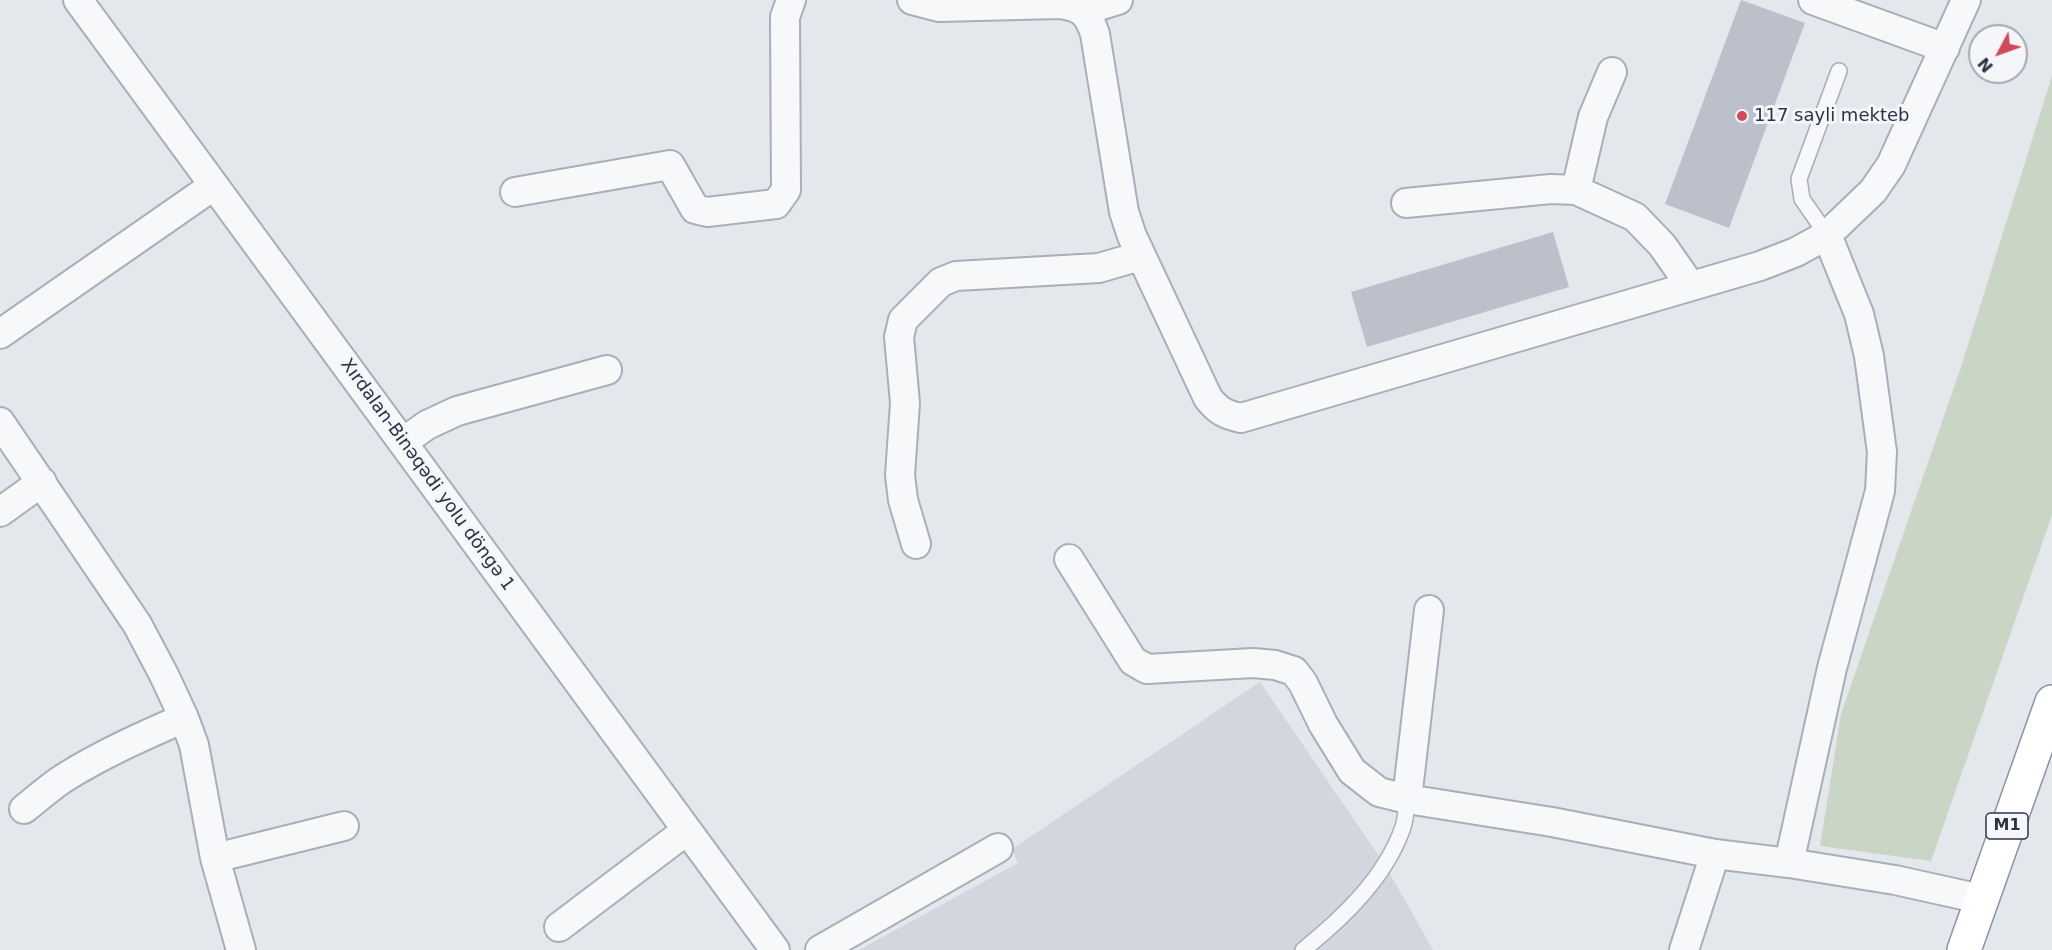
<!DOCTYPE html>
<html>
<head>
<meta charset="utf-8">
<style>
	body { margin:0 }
	#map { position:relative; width:2052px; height:950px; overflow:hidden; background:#e4e7ec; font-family:"DejaVu Sans",sans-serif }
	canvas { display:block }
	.north { position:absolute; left:1968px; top:24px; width:60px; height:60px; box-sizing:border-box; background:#f4f6f9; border:2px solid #a4a8b1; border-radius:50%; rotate:229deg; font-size:16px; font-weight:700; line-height:24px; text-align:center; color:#2b3445 }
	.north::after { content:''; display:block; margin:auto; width:21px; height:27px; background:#d1495b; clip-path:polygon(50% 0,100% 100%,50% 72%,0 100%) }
</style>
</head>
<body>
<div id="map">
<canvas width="2052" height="950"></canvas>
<div class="north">N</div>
</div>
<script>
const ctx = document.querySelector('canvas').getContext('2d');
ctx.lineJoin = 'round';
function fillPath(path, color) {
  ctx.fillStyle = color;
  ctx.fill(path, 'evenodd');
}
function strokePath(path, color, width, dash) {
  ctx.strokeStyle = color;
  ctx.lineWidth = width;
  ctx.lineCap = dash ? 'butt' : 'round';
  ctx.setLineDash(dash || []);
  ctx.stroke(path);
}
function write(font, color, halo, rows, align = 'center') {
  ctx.font = font + ' "DejaVu Sans",sans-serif';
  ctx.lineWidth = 6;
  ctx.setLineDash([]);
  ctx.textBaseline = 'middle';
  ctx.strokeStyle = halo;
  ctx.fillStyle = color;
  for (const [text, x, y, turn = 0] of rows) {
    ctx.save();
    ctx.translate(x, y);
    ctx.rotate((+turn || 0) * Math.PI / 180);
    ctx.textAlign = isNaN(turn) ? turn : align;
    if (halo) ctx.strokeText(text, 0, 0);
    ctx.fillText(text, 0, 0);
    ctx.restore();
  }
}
const built = new Path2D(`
	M 1260,682 L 1385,865 L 1433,950 L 859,950 L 1018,863 L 1012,849 Z`);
const green = new Path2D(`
	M 2052,76 L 2052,515 L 1931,861 L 1820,846 L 1841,714 L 1961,367 Z`);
const building = new Path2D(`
	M 1741,0 L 1805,23 L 1729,228 L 1665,204 Z
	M 1553,232 L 1569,287 L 1367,347 L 1351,292 Z`);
const service = new Path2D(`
	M 1827,235 L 1802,199 L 1799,179 L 1839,71
	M 1303,950 C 1343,918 1386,877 1403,827 C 1406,819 1406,808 1407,799`);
const minor = new Path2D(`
	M 78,0 L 775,950
	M 912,0 L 939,7 L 1059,4 C 1081,7 1088,12 1095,34 L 1124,212 L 1132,236 L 1208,398 C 1218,411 1226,415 1241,418 L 1760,266 L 1796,252 L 1827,235 L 1873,191 L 1891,165 L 1966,0
	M 1813,0 L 1945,48
	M 1083,11 L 1118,0
	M 1576,190 L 1593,117 L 1612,72
	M 515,192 L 670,165 L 695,209 L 707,212 L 776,204 L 786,190 L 785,17 L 791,0
	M 1406,203 L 1551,189 L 1576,190 L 1635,217 L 1662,245 L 1690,285
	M 0,334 L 213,186
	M 0,422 L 137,624 L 164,675 L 184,718 L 194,745 L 215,858 L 241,950
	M 403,442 L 427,425 L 457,411 L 607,370
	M 0,512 L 42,482
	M 916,544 L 903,500 L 900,475 L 905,403 L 899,337 L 903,320 L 941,282 L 956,276 L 1099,268 L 1140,256
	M 1069,559 L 1133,661 L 1147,669 L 1253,663 L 1275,665 L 1294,671 L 1303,683 L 1323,724 L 1352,771 L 1379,792 L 1407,799 L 1552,822 L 1715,854 L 1789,863 L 1895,880 L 1981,899
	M 1407,799 L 1429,610
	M 24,809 C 37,799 50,787 64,778 C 102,754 143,736 184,718
	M 215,858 L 344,826
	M 1789,863 L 1832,668 L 1880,491 L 1882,452 L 1869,356 L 1859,314 L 1827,235
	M 559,927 L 686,831
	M 820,950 L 998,848
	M 1684,950 L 1715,854`);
const trunk = new Path2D(`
	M 1964,950 L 2052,702`);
const markers = [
	[1742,116,6,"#d1495b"]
];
const shields = [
	[2007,826,42]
];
const shieldNames = [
	["M1",2007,826]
];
const poiNames = [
	["117 sayli mekteb",1754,116]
];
const streetNames = [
	["Xırdalan-Binəqədi yolu döngə 1",427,475,54]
];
fillPath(built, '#d2d6de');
fillPath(green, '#c9d6c5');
fillPath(building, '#bbc0ca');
strokePath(service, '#a9aeb7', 18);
strokePath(minor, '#a9aeb7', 32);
strokePath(trunk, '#8b94a3', 36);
strokePath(service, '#f7f8fa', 15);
strokePath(minor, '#f7f8fa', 28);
strokePath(trunk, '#fff', 33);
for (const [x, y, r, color] of markers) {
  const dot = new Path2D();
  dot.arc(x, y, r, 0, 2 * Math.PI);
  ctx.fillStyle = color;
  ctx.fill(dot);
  strokePath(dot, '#f4f6f9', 2);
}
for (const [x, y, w] of shields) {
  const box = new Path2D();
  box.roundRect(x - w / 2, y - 13, w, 26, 4.5);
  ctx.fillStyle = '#f4f6f9';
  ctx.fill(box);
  strokePath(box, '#2b3445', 1.5);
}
write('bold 16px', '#2b3445', null, shieldNames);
write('18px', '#2b3445', '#f4f6f9', poiNames, 'left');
write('18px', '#2b3445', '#f4f6f9', streetNames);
</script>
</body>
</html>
